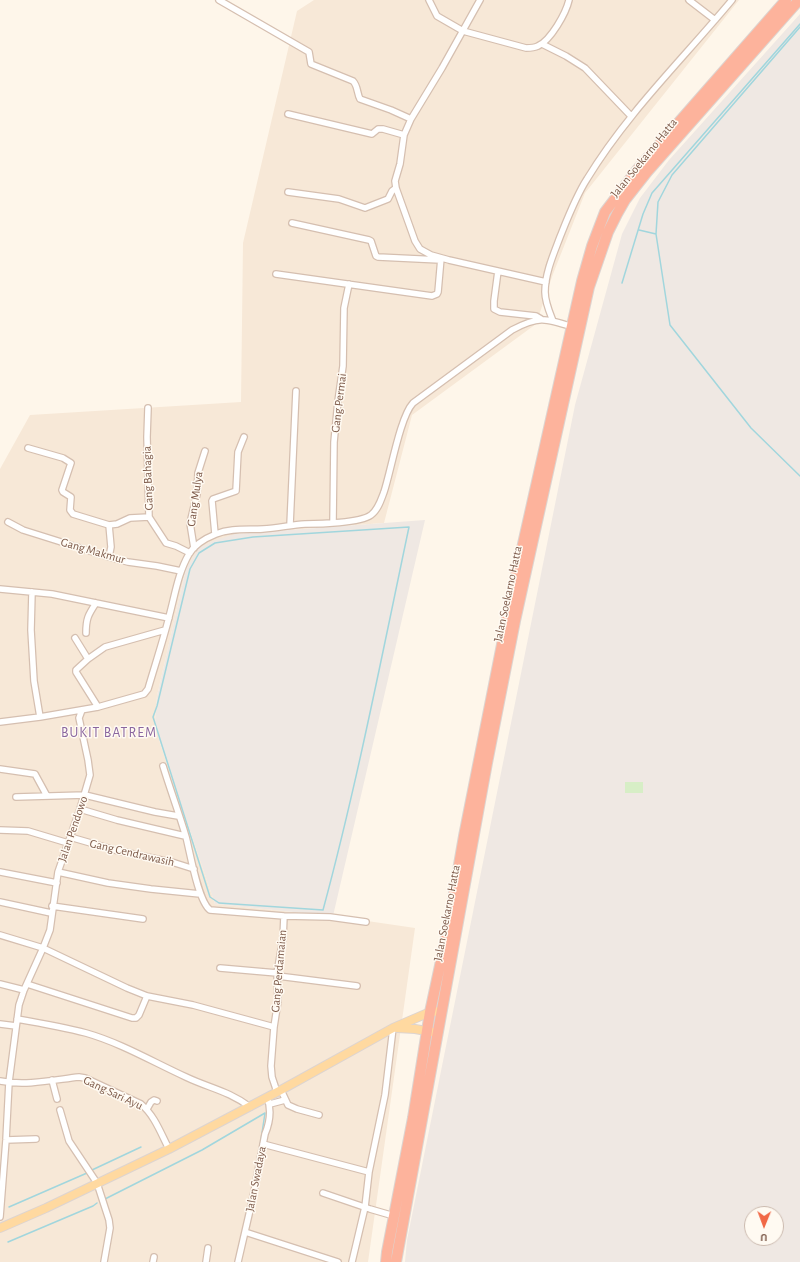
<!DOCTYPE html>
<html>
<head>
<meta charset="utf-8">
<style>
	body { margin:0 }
	#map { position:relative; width:800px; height:1262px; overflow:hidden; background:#fef6ea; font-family:"Alegreya Sans",sans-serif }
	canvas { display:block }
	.north { position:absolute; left:744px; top:1206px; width:40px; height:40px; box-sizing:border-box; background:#fffaf2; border:1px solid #cbbaaf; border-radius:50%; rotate:181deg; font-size:11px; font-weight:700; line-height:16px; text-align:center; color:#7d5a4a }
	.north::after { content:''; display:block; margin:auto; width:14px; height:18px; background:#f16846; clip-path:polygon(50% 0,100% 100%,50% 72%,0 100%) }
</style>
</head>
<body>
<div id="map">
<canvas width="800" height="1262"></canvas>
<div class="north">U</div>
</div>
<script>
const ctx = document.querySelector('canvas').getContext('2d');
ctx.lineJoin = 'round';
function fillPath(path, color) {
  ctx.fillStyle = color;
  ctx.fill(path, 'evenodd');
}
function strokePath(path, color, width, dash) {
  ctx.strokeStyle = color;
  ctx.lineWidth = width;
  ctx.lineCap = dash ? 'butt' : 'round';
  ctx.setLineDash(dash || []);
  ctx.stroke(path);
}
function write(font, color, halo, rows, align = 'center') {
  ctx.font = font + ' "Alegreya Sans",sans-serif';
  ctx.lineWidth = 3;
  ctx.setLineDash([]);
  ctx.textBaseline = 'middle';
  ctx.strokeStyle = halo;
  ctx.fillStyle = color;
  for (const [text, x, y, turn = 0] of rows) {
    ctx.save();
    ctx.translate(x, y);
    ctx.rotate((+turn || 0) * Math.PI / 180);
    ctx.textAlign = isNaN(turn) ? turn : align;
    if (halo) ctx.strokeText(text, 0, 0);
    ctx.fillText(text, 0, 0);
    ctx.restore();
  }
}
const residential = new Path2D(`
	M 314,0 L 739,0 L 585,193 L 553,274 L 536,324 L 412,415 L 384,523 L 235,534 L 186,569 L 157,696 L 155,722 L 160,743 L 215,904 L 333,916 L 415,928 L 368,1262 L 0,1262 L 0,469 L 30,415 L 241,402 L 243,243 L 297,11 Z`);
const industrial = new Path2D(`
	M 800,14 L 800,1262 L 405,1262 L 407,1240 L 575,405 L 622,234 L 640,198 L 669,160 ZM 752,1214 L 776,1214 L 776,1238 L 752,1238 Z
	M 425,520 L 333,916 L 215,904 L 160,743 L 155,722 L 157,696 L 186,569 L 199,548 L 213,541 L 235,534 Z`);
const green = new Path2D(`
	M 625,782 L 643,782 L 643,793 L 625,793 Z`);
const stream = new Path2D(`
	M 800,27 L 672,175 L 658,202 L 656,234 L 670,325 L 751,428 L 800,476
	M 639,230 L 656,234
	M 622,283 L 643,214 L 652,193 L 800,24
	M 409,527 C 382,655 357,784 323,910 L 219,903 L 210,897 L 153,717 L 157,706 L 190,569 L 199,553 L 215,543 L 253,537 Z
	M 92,1170 L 141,1147
	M 105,1199 L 202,1150 L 265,1113 L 259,1153
	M 9,1207 L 87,1173
	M 8,1242 L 93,1206 L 97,1203`);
const street = new Path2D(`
	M 219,0 L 309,52 L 311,64 L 353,81 C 358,86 357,94 360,99 L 391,110 L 411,119
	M 429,0 L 437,16 L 463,31 L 526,48 C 531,48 534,48 538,46 C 551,40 566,13 569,0
	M 480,0 L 442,68 L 411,119 L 404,135 L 400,164 L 395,181 L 396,188 L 415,241 L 420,249 L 431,255 L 449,260 L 546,282
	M 689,0 L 715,20
	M 542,44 L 566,56 L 585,68 L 631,116
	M 288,114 L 372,134 L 378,129 L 383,129 L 404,135
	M 288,192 L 339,199 L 365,208 L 388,199 L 392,191 L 396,188
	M 292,223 L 369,240 L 371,241 L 376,256 L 378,257 L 440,260
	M 498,271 L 494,301 L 494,309 L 500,312 L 536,316 L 541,319
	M 276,274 L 432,296 L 437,294 L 438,292 L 441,258
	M 553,321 C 549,311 545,302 545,292 C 545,273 554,253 560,237 C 568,217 576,196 587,179 C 627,113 683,59 732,0
	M 148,408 L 147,437 L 149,517 L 166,543 L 176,546 L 190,553
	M 28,448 L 63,458 L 71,463 L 62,490 L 63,492 L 71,497 L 70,510 L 73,514 L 109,525 L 117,524 L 130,518 L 149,517
	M 8,522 L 23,530 L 109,557 L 128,562 L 157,566 L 181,571
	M 333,523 L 334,442 L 338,401 L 343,366 L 344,308 L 349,284
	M 290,525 L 296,391
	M 215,534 L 212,501 L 213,499 L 236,491 L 238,452 L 244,437
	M 194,548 L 190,523 L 197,494 L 198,473 L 205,451
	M 109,557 L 111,547 L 109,525
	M 0,589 L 52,594 L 169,618
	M 32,592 L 31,630 L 34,681 L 40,717
	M 86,633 C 86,619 88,615 96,603
	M 75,638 L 88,659
	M 98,707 L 76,672 L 76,670 L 88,659 L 105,647 L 165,630
	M 0,722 L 40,717 L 98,707 L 144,694 L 148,689 C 155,665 163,641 169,617 C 175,595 178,573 189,554 C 195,544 206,538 216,534 C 231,528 247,530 263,529 C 278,528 291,525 305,524 C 320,524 360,523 371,515 C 378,510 381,500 384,492 C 391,471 400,417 413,403 L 512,330 C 538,316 545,318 572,327
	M 163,766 C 170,789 179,813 186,837 C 190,852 198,901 210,910 L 284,916 L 330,917 L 366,922
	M 0,769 L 35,774 L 47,796
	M 16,797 L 85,795 L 155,812 L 178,816
	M 80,809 L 117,820 L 185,836
	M 0,830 L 28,831 L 68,843
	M 70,837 L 115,850 L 175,863 L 194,869
	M 0,872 L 57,883
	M 58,872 L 108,883 L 151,889 L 200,894
	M 0,902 L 51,913
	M 52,906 L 143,919
	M 0,935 L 43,948 L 127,988 L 147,996 L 193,1005 L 274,1027
	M 220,968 L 277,973
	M 278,976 L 357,986
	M 0,984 L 24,990
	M 27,984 L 132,1018 L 136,1018 L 139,1015 L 147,996
	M 17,1019 C 40,1023 63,1027 86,1033 C 121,1043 153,1062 186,1077 C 209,1088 229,1091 250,1107
	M 0,1024 L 16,1026
	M 52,1080 L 57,1099
	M 0,1081 C 26,1086 53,1080 79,1077 L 85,1078 L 141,1104 C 155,1116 161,1134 169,1149
	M 281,1090 L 288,1105 L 297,1109 L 319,1115
	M 277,1092 L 272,1077 L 271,1066 L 274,1027 L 278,1001 L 277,973 L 283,939 L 284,916
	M 270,1104 L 285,1100
	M 147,1109 L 151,1102 L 154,1100 L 157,1101
	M 60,1110 L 69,1141 L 97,1183 L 109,1220 L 110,1228 L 104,1262
	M 6,1140 L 36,1139
	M 263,1144 L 369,1172
	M 323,1193 L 370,1209 L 394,1216
	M 0,1217 L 6,1140 L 9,1082 L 19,1005 L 24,990 L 43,948 L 50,930 L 58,872 L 80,809 L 90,775 L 88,760 L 79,718 L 82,710
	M 245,1232 L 338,1262
	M 153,1262 L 154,1257
	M 206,1262 L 208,1248
	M 238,1262 L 253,1197 L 265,1134 C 270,1122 272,1110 267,1097
	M 352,1262 L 365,1207 L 369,1172 L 385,1095 L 393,1028`);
const primary = new Path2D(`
	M 397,1028 L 415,1029 L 438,1033
	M 0,1228 L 46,1208 L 169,1149 L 281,1090 L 393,1028 L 430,1012 L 442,1011`);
const highway = new Path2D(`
	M 386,1262 L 387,1252 L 413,1118 L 430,1012 L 447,933 L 464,836 L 514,584 L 582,281 L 592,246 L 605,212 L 637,170 L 786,0
	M 396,1262 L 487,763 L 515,621 L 589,287 L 608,232 L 617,214 L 625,200 L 647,172 L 799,0`);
const streetNames = [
	["Jalan Soekarno Hatta",644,158,-51],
	["Gang Permai",339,403,-83],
	["Gang Bahagia",148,478,-92],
	["Gang Mulya",195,499,-82],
	["Gang Makmur",93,551,16],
	["Jalan Soekarno Hatta",508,594,-78],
	["Jalan Pendowo",73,829,-71],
	["Gang Cendrawasih",132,853,13],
	["Jalan Soekarno Hatta",447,913,-79],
	["Gang Perdamaian",279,971,-85],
	["Gang Sari Ayu",113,1093,25],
	["Jalan Swadaya",256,1179,-79]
];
const quarterNames = [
	["BUKIT BATREM",109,733]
];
fillPath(residential, '#f7e8d7');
fillPath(industrial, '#efe8e3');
fillPath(green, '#d7eec6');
strokePath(stream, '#a1d6dd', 1.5);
strokePath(street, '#d5bfb0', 8);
strokePath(primary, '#ddd4d0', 10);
strokePath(highway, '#ddd4d0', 12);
strokePath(street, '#fff', 5.5);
strokePath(primary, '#ffd9a0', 8);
strokePath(highway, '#fdb39c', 10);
write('12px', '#7d5a4a', '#fffaf2', streetNames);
ctx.letterSpacing = '1px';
write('14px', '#8a669f', '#fffaf2', quarterNames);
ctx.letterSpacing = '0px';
</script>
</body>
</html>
